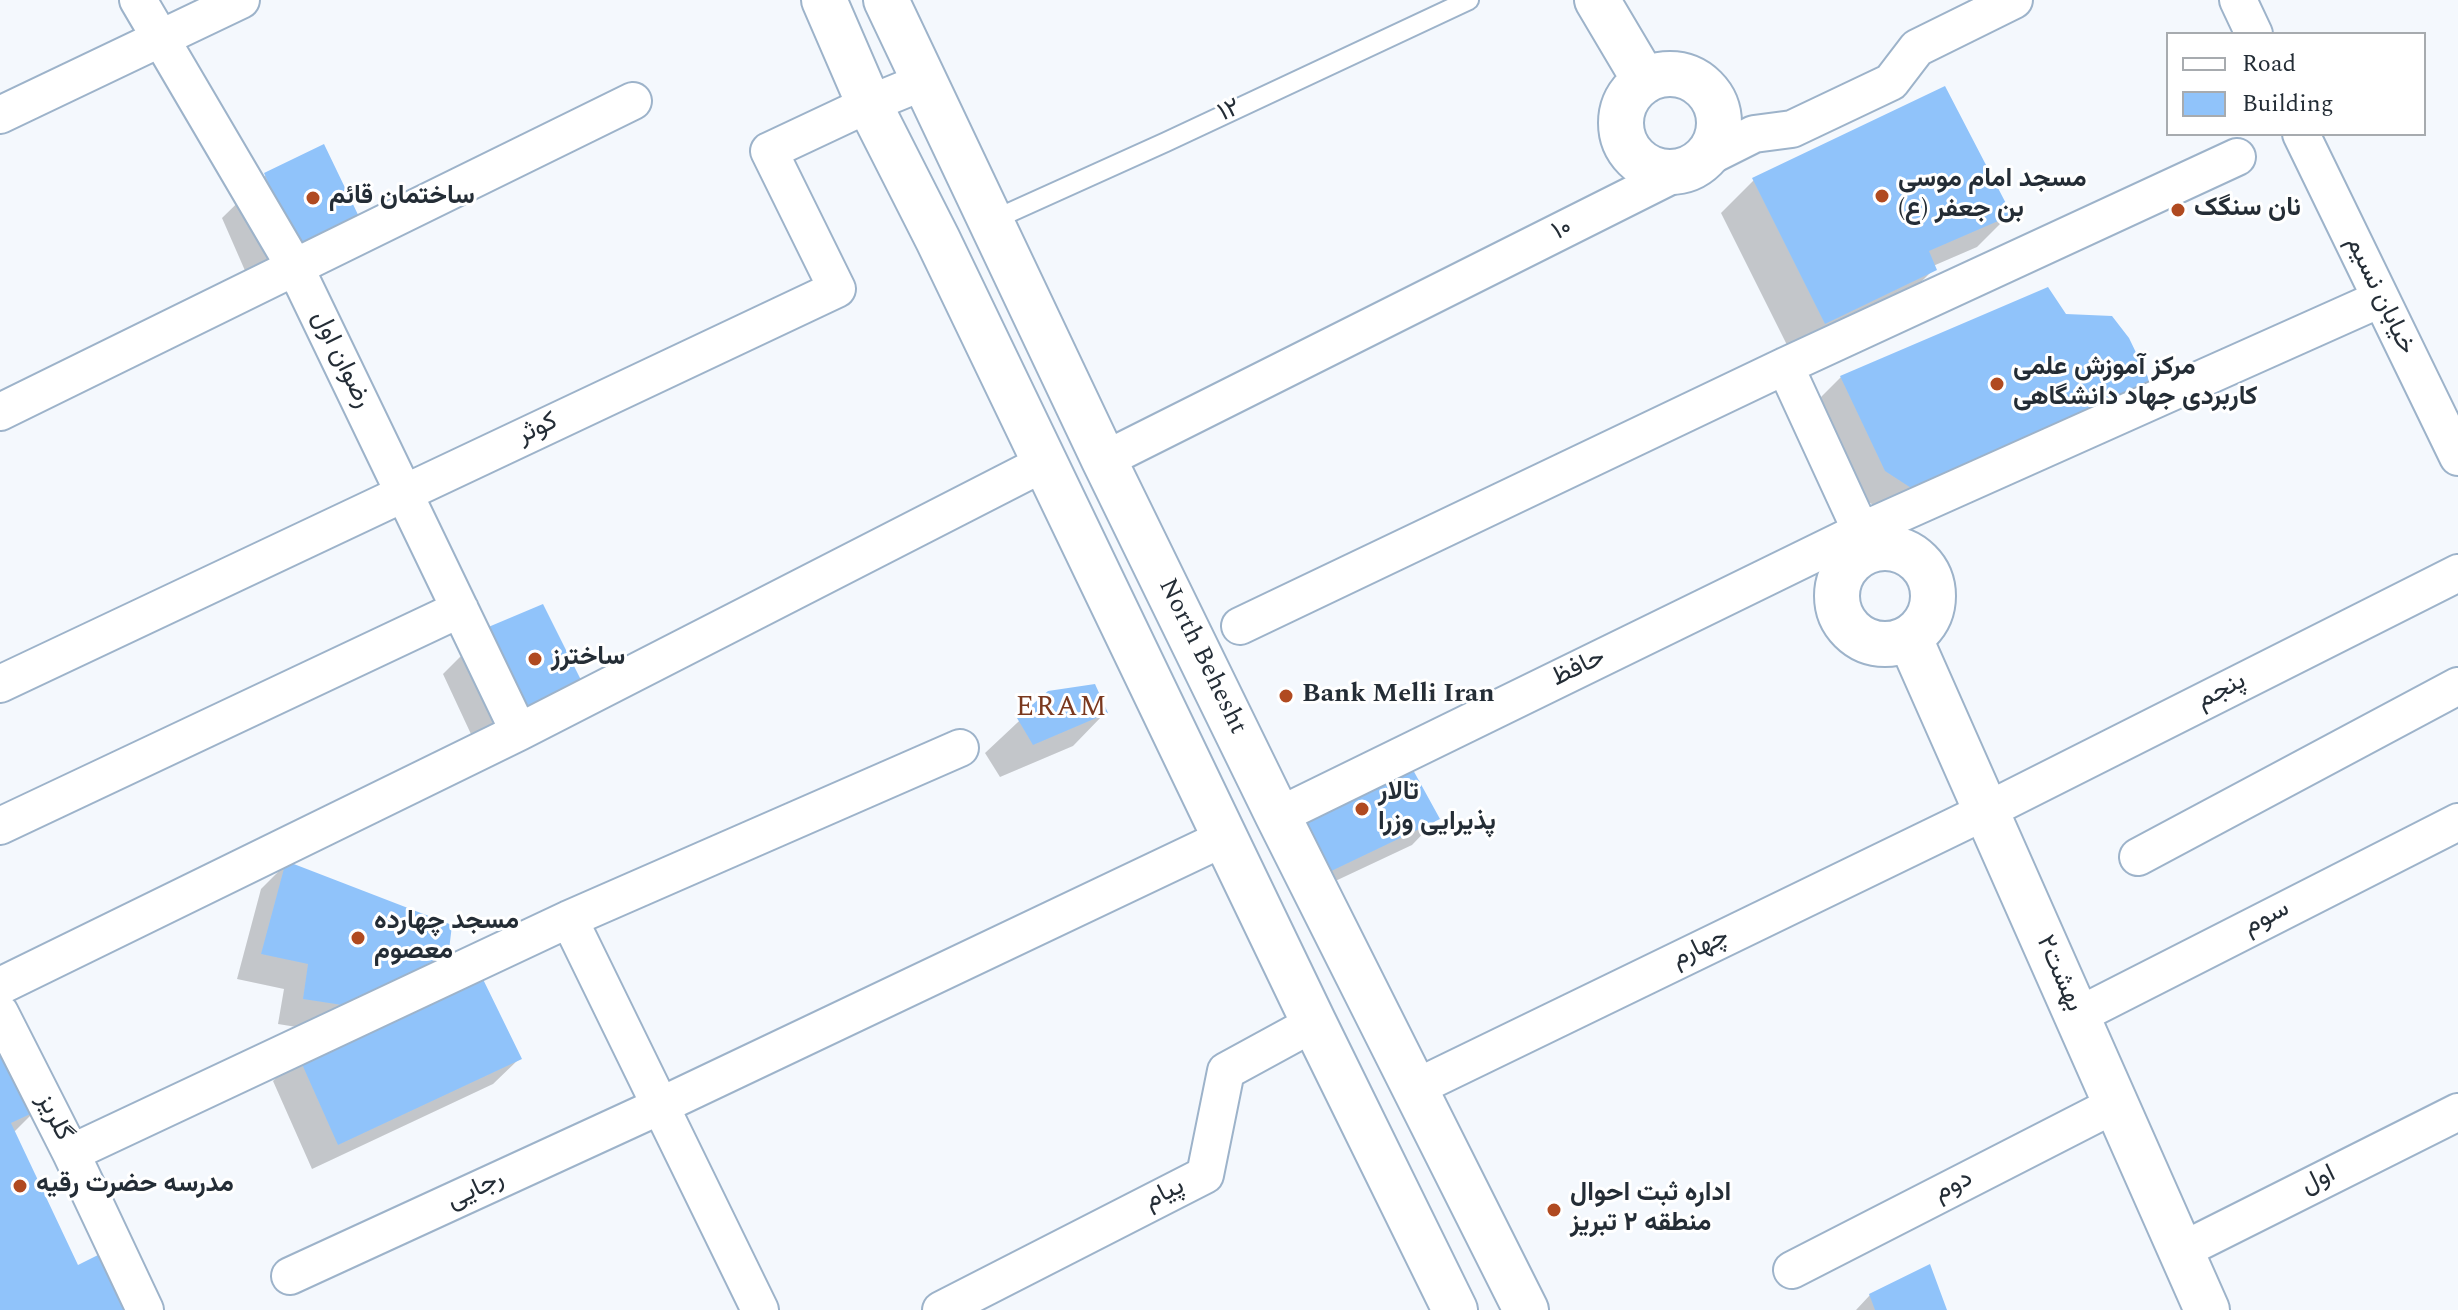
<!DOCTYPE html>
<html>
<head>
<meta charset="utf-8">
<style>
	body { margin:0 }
	#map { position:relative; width:2458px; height:1310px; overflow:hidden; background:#f4f8fd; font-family:Spectral,serif }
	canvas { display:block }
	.legend { position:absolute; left:2166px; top:32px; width:260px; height:104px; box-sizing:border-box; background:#fff; border:2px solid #a7abaf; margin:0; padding:10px 14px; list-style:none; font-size:24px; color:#242d36 }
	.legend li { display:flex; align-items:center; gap:16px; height:40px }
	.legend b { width:40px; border:2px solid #a7abaf }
</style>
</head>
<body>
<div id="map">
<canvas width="2458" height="1310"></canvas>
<ul class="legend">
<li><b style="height:10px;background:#fff"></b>Road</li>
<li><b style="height:22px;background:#90c3fa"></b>Building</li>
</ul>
</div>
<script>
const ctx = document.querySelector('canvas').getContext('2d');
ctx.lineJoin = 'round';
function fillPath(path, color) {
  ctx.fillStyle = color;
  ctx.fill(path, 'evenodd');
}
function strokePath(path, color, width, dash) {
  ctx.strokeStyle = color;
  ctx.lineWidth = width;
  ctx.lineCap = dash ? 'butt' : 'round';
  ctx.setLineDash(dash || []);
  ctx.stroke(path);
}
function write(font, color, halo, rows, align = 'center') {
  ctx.font = font + ' Spectral,Vazirmatn,serif';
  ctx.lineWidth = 6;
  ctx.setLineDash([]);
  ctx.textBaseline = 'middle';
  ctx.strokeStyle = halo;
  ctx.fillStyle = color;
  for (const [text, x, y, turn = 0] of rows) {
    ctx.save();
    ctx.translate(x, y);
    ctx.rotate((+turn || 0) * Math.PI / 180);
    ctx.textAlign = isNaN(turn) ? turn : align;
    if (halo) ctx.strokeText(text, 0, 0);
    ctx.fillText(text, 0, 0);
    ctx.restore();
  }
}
const shadow = new Path2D(`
	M 266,175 L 316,267 L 257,298 L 222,218 Z
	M 1754,180 L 2010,214 L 1977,247 L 1933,266 L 1934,269 L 1901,302 L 1792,355 L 1721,213 Z
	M 2047,290 L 1898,522 L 1860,496 L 1815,403 L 1841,377 Z
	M 543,607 L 484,762 L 443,674 L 487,630 Z
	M 1049,693 L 1105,713 L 1073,746 L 1000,777 L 985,753 Z
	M 1437,819 L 1412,845 L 1297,899 L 1259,825 Z
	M 287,863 L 447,949 L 421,976 L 315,1030 L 278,1024 L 284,989 L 237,979 L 261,889 Z
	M 1,1033 L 37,1109 L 13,1133 L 0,1310 Z
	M 299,1055 L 519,1059 L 493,1084 L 312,1169 L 273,1081 Z
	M 1870,1295 L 1945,1310 L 1856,1310 Z`);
const building = new Path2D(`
	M 1945,86 L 2012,215 L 1929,251 L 1937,270 L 1825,324 L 1752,178 Z
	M 324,144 L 362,223 L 301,256 L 264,173 Z
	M 2048,287 L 2066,314 L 2112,316 L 2129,338 L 2155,392 L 1925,497 L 1885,471 L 1840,376 Z
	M 543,604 L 586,690 L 528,720 L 486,628 Z
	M 1095,684 L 1108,713 L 1033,745 L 1017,718 L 1048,691 Z
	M 1401,748 L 1440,819 L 1323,875 L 1283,798 Z
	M 286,861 L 452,925 L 449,950 L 389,990 L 342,1005 L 303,999 L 308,964 L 261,954 Z
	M 478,969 L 522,1059 L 338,1145 L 297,1053 Z
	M 0,1027 L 39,1110 L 11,1123 L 78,1265 L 108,1250 L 136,1310 L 0,1310 Z
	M 1930,1264 L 1947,1310 L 1875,1310 L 1869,1294 Z`);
const service = new Path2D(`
	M 991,221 L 1166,142 L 1469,0`);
const minor = new Path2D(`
	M 138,0 L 296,269 L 519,732
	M 2238,0 L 2254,34
	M 0,115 L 241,0
	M 2301,134 L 2458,457
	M 1785,366 L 1861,531 L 2380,299
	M 0,412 L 633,101
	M 1104,460 L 1754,134 L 1792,129 L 1891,82 L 1917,48 L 2014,0
	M 1240,626 L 1785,366 L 2237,157
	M 0,684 L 837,289 L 769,151 L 869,104 L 925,81
	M 1278,816 L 1861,531 L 1870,551
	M 0,826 L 460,609
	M 2138,857 L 2458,686
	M 569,919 L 760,1310
	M 0,986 L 519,732 L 1044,463
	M 0,1013 L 71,1153 L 145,1310
	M 2077,1016 L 2458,822
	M 1415,1088 L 1986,811 L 2458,573
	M 71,1153 L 569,919 L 960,748
	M 2181,1251 L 2458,1112
	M 1792,1270 L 2116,1104
	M 290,1276 L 662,1105 L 1226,837
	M 941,1310 L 1205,1175 L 1226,1071 L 1314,1023`);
const tertiary = new Path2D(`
	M 1597,0 L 1645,81
	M1621 123a49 49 0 1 1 98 0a49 49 0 1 1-98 0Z
	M1837 596a48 48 0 1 1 96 0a48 48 0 1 1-96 0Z
	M 1910,639 L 2207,1310`);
const secondary = new Path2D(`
	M 824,0 L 869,104 L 938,240 L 1314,1023 L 1455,1310
	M 886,0 L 1104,460 L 1278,816 L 1526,1310`);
const markers = [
	[1882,196,8,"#b04a20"],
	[313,198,8,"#b04a20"],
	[2178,210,8,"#b04a20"],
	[1997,384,8,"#b04a20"],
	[535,659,8,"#b04a20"],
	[1286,696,8,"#b04a20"],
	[1362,809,8,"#b04a20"],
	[358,938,8,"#b04a20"],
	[20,1186,8,"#b04a20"],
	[1554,1210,8,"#b04a20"]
];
const streetNames = [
	["۱۲",1230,112,-25],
	["۱۰",1563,231,-27],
	["خیابان نسیم",2379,296,64],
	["رضوان اول",340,360,64],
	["کوثر",538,430,-25],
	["North Behesht",1201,657,64],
	["حافظ",1579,669,-26],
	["پنجم",2222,692,-27],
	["سوم",2267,919,-27],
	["چهارم",1701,949,-26],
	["بهشت۲",2058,974,66],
	["گلریز",53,1118,63],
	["اول",2319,1181,-26],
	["دوم",1954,1187,-27],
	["رجایی",476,1191,-25],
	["پیام",1165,1195,-27]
];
const poiNames = [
	["مسجد امام موسی",1898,181],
	["بن جعفر (ع)",1898,211],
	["ساختمان قائم",329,198],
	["نان سنگک",2194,210],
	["مرکز آموزش علمی",2013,369],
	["کاربردی جهاد دانشگاهی",2013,399],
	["ساخترز",551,659],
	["Bank Melli Iran",1302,696],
	["تالار",1378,794],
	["پذیرایی وزرا",1378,824],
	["مسجد چهارده",374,923],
	["معصوم",374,953],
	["مدرسه حضرت رقیه",36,1186],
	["اداره ثبت احوال",1570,1195],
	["منطقه ۲ تبریز",1570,1225]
];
const neighbourhoodNames = [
	["ERAM",1062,710]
];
fillPath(shadow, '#0003');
fillPath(building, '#90c3fa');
strokePath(service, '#9db3ca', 22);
strokePath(minor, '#9db3ca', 40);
strokePath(tertiary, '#9db3ca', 48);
strokePath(secondary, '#9db3ca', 48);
strokePath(service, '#fff', 18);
strokePath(minor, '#fff', 36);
strokePath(tertiary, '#fff', 44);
strokePath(secondary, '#fff', 44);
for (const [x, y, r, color] of markers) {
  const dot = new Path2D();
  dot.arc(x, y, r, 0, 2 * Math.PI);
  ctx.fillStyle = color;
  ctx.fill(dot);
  strokePath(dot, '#fff', 3);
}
write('26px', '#242d36', '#fff', streetNames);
write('bold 26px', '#242d36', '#fff', poiNames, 'left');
ctx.letterSpacing = '2px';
write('28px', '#7a381e', '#fff', neighbourhoodNames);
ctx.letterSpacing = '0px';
</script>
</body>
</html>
